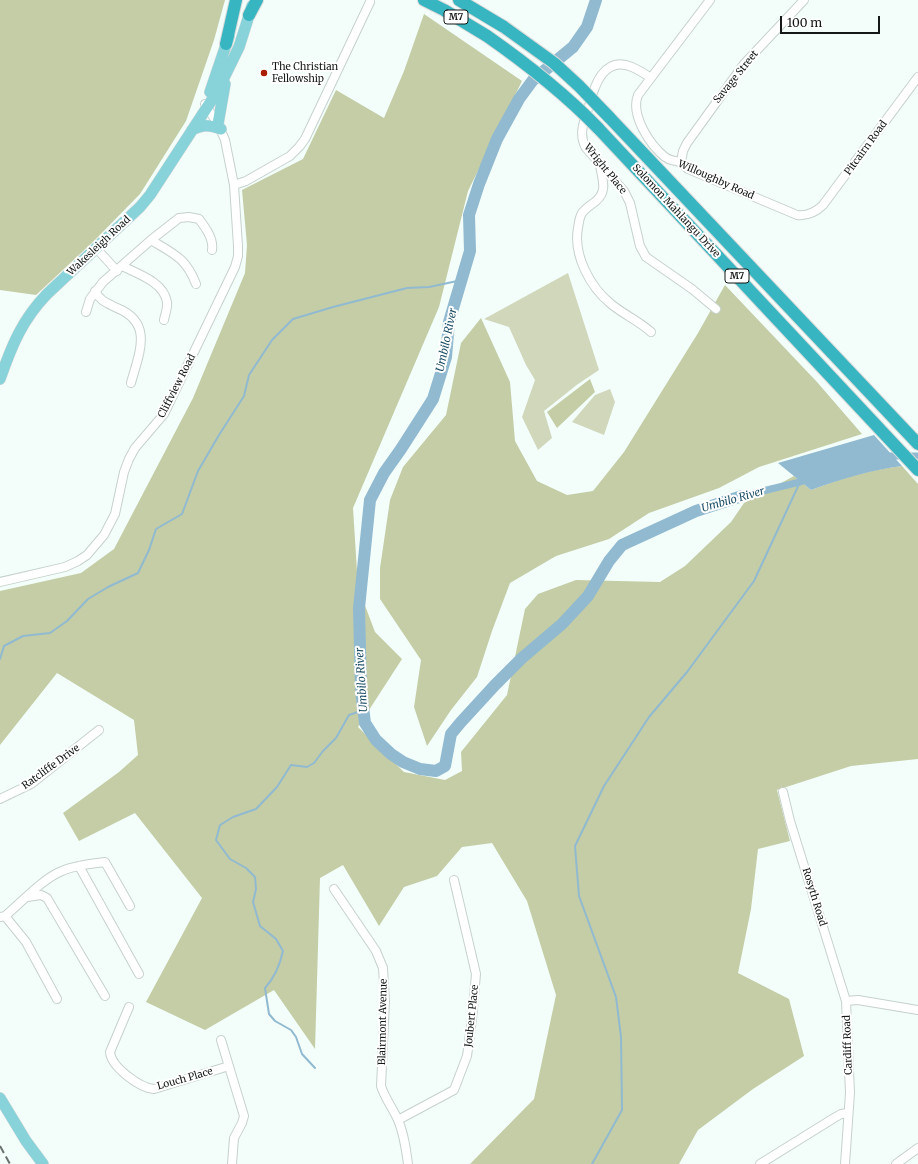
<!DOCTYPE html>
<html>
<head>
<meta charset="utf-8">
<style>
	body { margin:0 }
	#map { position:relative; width:918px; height:1164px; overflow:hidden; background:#f3fefa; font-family:Merriweather,serif }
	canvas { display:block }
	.scale { position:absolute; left:780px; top:16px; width:100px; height:18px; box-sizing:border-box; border:2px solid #141817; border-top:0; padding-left:5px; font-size:12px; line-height:14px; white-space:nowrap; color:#141817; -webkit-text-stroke:3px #fff; paint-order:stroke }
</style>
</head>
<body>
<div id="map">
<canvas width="918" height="1164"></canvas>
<div class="scale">100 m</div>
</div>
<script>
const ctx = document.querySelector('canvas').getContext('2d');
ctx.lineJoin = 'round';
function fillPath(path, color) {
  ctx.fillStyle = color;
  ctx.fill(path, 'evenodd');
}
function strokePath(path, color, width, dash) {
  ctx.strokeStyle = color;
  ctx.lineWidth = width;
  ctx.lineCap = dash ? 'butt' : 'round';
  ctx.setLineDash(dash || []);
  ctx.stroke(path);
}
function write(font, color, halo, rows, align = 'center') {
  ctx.font = font + ' Merriweather,serif';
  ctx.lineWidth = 4;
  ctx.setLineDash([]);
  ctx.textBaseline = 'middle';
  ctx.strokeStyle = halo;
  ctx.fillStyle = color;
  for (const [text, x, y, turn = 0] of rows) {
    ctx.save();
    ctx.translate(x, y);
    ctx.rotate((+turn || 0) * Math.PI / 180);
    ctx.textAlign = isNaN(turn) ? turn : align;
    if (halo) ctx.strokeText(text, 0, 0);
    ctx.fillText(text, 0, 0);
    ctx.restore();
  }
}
const green = new Path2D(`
	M 568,273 L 599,370 L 578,384 L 544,411 L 552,438 L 538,450 L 522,417 L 535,380 L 526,365 L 509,327 L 484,319 Z
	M 610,389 L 615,402 L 604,435 L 572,422 L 595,395 Z`);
const forest = new Path2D(`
	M 0,0 L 225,0 L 214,40 L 186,121 L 140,194 L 94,241 L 36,295 L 0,290 Z
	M 424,14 L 522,81 L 468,191 L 439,307 L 353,508 L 358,587 L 375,632 L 402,659 L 358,727 L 404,772 L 445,780 L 462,771 L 461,752 L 507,695 L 525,609 L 538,594 L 576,580 L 660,582 L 685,566 L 731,522 L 744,503 L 794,476 L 811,490 C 843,478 868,470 902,466 L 918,484 L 918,759 L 851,766 L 777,790 L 790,841 L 758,849 L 751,909 L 738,973 L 789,999 L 804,1056 L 753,1089 L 698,1130 L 679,1164 L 470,1164 L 534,1099 L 556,995 L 527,901 L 492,843 L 462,847 L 437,876 L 404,887 L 379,926 L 343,865 L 320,878 L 315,1049 L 274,990 L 205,1030 L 146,1002 L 202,898 L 135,813 L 79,841 L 63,813 L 119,772 L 138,755 L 134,720 L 57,673 L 0,745 L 0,591 L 81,573 L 114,549 L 193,398 L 245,273 L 247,245 L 242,190 L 303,159 L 336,90 L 384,118 L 404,71 Z
	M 725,285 L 817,382 L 862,434 L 759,467 L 719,488 L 649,513 L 609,539 L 556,556 L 510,583 L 492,631 L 477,677 L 451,710 L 427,746 L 414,707 L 421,660 L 380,599 L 380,568 L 390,500 L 403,467 L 446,415 L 461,343 L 481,318 L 510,382 L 515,441 L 537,481 L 567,495 L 593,491 L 624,452 L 698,333 Z
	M 590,379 L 595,392 L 557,428 L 547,412 Z`);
const water = new Path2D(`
	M 874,435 L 902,466 C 870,470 841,479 811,490 L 778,463 Z`);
const stream = new Path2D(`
	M 0,659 L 4,646 L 23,636 L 50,633 L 67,621 L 88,599 L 108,587 L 138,573 L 149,550 L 156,529 L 182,514 L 198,471 L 219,435 L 244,396 L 249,375 L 272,340 L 293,319 L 333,307 L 407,288 L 429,287 L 462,280
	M 315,1068 L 302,1054 L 296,1037 L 291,1030 L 275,1021 L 269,1014 L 265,988 C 275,977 280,965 283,951 L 276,939 L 260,926 L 253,902 L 256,889 L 255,877 L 246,868 L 230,859 L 216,840 L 220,825 L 233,817 L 256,809 L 277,787 L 291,765 L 307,767 L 314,763 L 323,751 L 336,738 L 349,715 L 364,710
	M 592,1164 L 622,1110 L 621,1037 L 616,997 L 579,896 L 575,846 L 604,786 L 649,717 L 687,672 L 754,581 L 800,482`);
const canal = new Path2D(`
	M 883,456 L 918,456
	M 742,496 L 800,482 L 810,479`);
const river = new Path2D(`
	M 596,0 L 587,27 L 573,47 L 533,80 L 519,99 L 497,139 L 479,184 L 469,215 L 470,251 L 449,322 L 446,357 L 433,399 L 401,449 L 384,473 L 370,500 L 359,608 L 361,691 L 365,723 L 376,740 L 391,754 L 403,762 L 420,769 L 436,771 L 445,766 L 451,734 L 461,722 L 495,685 L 522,658 L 562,624 L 588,596 L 609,561 L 622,545 L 696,511 L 742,496`);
const minor = new Path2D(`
	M 710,0 L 638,95 C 630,115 650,145 665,157 C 670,161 674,160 679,162 C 682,162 685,167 688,169 L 797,215 C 807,216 815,213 823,205 L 918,77
	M 651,78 C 645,74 639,70 632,67 C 604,55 594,86 589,106 C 584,121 578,134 586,148 L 624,191 L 630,203 L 640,246 L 646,257 L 692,289 L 716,309
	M 681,162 L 683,151 L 687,143 L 744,64 L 804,0
	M 600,165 C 602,179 608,191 596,201 C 591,205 586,208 582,213 C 579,218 579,223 578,228 C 573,255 590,287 611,304 C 623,314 639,321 651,332
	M 234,185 L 246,181 L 290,156 L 299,147 L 305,139 L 370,2
	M 151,240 C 174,254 186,258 196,284
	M 96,248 L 117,271
	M 122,266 C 138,274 164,282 167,302 C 168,308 165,314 164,320
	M 95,291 C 100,301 107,303 117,308 C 154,323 139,353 131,383
	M 86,312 L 90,299 L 103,282 L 151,240 L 179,218 L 189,217 L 199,219 C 205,227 214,239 212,250
	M 0,582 L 65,567 L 78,561 L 87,555 L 104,535 L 115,514 L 124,472 L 129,459 L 135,448 L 164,414 L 235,267 L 238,256 L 238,246 L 234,185 L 225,140 L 218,124 L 205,104
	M 783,792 L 790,821 L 846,1001
	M 0,799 L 31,784 L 99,730
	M 79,866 L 139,974
	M 334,889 L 376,951 L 383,968 L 385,1001 L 381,1086 C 385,1099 393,1108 398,1120 C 404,1134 406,1149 408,1164
	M 27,897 L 41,895 L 47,898 L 105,996
	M 5,916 L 26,942 L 57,999
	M 0,917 L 5,916 C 22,902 42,879 62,871 C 75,865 91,864 105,862 L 130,906
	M 129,1007 L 110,1052 C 111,1067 140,1088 154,1089 L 229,1066
	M 221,1040 L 244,1116 L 242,1123 L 234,1138 L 232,1164
	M 398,1120 L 454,1090 L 467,1056 L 472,1019 L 476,974 L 454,880
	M 760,1164 L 834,1118 L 841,1114 L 848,1113
	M 845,1164 L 850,1093 L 846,1001 L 858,1000 L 918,1010
	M 896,1164 L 918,1148`);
const major = new Path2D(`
	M 210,92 L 229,36
	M 218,124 L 225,84
	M 192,130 C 203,124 210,125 221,129
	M 0,379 C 12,345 22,320 47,294 L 140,207 L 150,195 L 217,92 L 239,47 L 252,6
	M 0,1098 L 26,1141 L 43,1164`);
const highway = new Path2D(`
	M 424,0 L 444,10 L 487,36
	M 459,0 L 504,27
	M 249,15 L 257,0
	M 226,44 L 236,0
	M 609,117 L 918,444
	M 598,128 L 918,470`);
const rail = new Path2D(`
	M 0,1146 L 10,1164`);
const highwayBridge = new Path2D(`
	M 504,27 L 554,63 L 579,86 L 609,117
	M 487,36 C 527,64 564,93 598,128`);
const markers = [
	[264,73,4,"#ab1d01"]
];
const shields = [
	[456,17,24],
	[737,276,24]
];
const shieldNames = [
	["M7",456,17],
	["M7",737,276]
];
const poiNames = [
	["The Christian",272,67],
	["Fellowship",272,79]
];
const streetNames = [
	["Savage Street",736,77,-51],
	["Pitcairn Road",866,148,-54],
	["Wright Place",605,169,51],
	["Willoughby Road",716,180,24],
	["Solomon Mahlangu Drive",676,211,47],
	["Wakesleigh Road",99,246,-43],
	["Cliffview Road",177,386,-63],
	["Ratcliffe Drive",51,767,-36],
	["Rosyth Road",814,897,73],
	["Joubert Place",472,1016,-84],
	["Blairmont Avenue",383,1022,-89],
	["Cardiff Road",848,1045,-92],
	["Louch Place",185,1079,-16]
];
const waterNames = [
	["Umbilo River",447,340,-78],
	["Umbilo River",733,500,-16],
	["Umbilo River",362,680,-94]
];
fillPath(green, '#d0d7bb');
fillPath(forest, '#c4cda6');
fillPath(water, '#91bad0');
strokePath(stream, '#91bad0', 2);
strokePath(canal, '#91bad0', 7);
strokePath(river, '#91bad0', 12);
strokePath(minor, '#c6d1cd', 10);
strokePath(major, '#d9dada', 12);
strokePath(highway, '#d9dada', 14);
strokePath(minor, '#fff', 8);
strokePath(major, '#87d3d9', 11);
strokePath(highway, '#37b5c0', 12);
strokePath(rail, '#69706e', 2, [8, 4]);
strokePath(highwayBridge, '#d9dada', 14, []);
strokePath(highwayBridge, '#37b5c0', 12);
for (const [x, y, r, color] of markers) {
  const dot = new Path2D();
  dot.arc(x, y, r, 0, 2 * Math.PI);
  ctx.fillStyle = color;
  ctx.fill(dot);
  strokePath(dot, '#fff', 1.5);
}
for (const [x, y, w] of shields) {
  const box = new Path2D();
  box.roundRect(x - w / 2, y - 7, w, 14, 3);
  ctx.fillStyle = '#fff';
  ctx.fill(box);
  strokePath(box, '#141817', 1);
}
write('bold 9px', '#141817', null, shieldNames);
write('10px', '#141817', '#fff', poiNames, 'left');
write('10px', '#141817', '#fff', streetNames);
write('italic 11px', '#1b4e66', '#fff', waterNames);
</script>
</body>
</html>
